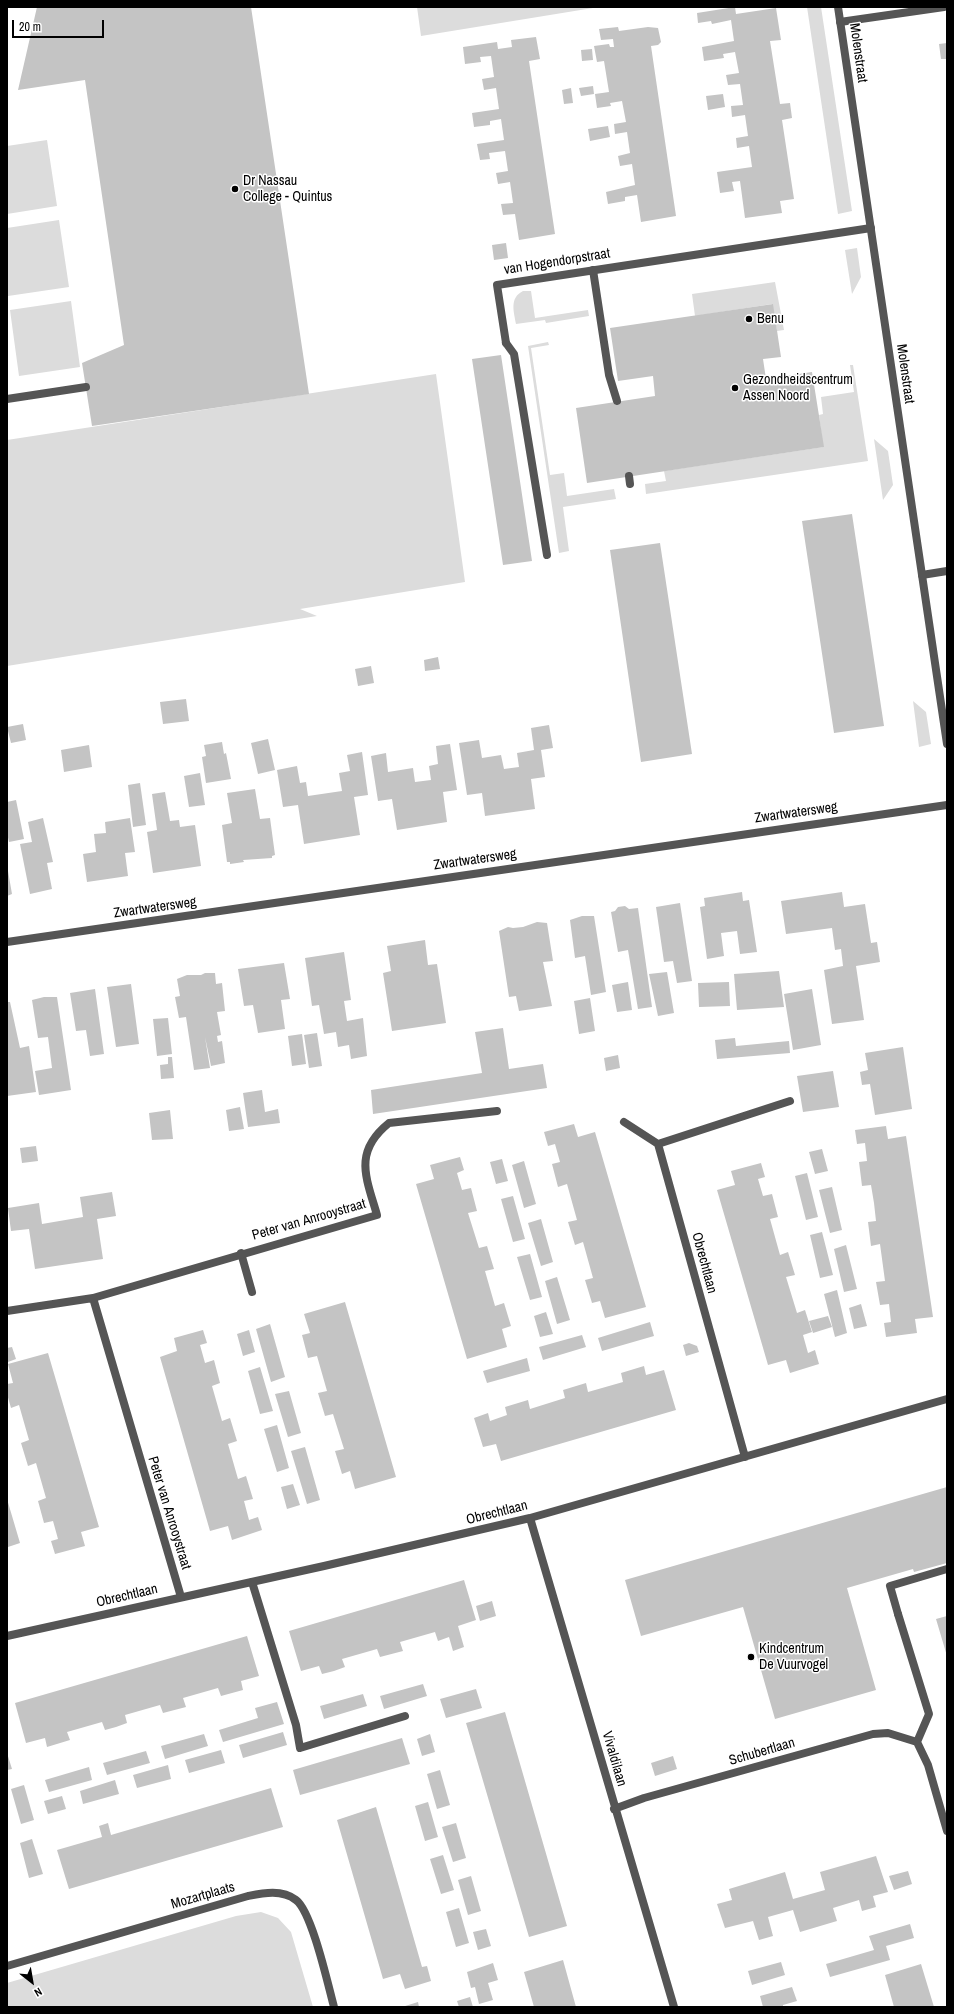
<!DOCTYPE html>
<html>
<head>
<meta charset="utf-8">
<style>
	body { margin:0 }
	#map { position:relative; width:954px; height:2014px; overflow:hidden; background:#fff; font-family:"Archivo Narrow",sans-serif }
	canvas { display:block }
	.frame { position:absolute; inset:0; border:8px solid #000; pointer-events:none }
	.north { position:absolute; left:12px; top:1962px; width:40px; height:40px; -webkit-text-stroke:3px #fff; paint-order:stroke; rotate:149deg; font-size:11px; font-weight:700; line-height:16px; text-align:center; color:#000 }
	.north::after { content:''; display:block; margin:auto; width:14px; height:18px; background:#000; clip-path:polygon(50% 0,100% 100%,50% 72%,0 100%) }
	.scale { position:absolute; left:12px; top:20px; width:92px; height:18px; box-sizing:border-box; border:2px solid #000; border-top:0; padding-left:5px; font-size:12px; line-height:14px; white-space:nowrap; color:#000; -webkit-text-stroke:3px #fff; paint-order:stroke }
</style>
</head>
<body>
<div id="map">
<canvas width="954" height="2014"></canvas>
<div class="frame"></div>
<div class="north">N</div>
<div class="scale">20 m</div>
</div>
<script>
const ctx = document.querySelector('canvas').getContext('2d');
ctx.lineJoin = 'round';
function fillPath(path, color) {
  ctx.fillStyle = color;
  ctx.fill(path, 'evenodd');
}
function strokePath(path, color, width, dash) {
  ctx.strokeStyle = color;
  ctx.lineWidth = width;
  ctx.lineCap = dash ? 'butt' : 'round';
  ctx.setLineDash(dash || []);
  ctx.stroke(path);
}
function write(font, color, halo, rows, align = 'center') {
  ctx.font = font + ' "Archivo Narrow",sans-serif';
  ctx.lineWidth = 3;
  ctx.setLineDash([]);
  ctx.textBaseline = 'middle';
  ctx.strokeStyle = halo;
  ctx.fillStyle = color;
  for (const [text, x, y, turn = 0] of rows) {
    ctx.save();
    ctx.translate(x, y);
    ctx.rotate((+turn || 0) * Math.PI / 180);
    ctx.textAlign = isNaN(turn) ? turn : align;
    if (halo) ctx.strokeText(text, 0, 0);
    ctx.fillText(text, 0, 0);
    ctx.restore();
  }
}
const green = new Path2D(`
	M 417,7 L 599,7 L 421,36 Z
	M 807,7 L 821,7 L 852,211 L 838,214 Z
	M 47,140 L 57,206 L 7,214 L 7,146 Z
	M 59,220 L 69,287 L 8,296 L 7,228 Z
	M 857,248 L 861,277 L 852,294 L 845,250 Z
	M 775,282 L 784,330 L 777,331 L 772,304 L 695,316 L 692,294 Z
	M 523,291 L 531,291 L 535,318 L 588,310 L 589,316 L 546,323 L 545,320 L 516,324 C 514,312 509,298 523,291 Z
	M 71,301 L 80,367 L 19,376 L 10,310 Z
	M 548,342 L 549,345 L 531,348 L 550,475 L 564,473 L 567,496 L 614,489 L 616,499 L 563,507 L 569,551 L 559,553 L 528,346 Z
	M 850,365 L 853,365 L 868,461 L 646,494 L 645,484 L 666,481 L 664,471 L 823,447 L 819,415 L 823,414 L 821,397 L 854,392 Z
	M 436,374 L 465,582 L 300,609 L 317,616 L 7,666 L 7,440 Z
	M 874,439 L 888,451 L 893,485 L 883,500 Z
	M 913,701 L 926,712 L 931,744 L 919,747 Z
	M 261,1912 L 278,1918 L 291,1932 L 313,2007 L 7,2007 L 7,1983 L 236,1916 Z`);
const building = new Path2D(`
	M 37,7 L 251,7 L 309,394 L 92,426 L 82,363 L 124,345 L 85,80 L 18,90 Z
	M 735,7 L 736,14 L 776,8 L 781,40 L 770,41 L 780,104 L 790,103 L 792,118 L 782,120 L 794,199 L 780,201 L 782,213 L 745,218 L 740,181 L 732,182 L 734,191 L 720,193 L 717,172 L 752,167 L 749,146 L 737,148 L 736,138 L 748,136 L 745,115 L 732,117 L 731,106 L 743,105 L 740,84 L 728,85 L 726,75 L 739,73 L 735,52 L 723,54 L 724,58 L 704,61 L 702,47 L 734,41 L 731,20 L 712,24 L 711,21 L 698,23 L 697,13 Z
	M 618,27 L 619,31 L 648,27 L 658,28 L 661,42 L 658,45 L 651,46 L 676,216 L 641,222 L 637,195 L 625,197 L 625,201 L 608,204 L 606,192 L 635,185 L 632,164 L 620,166 L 618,156 L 630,153 L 627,132 L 615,134 L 614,124 L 626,122 L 622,101 L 610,103 L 611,106 L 597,108 L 595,94 L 609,92 L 604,61 L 597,62 L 594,46 L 609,44 L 610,47 L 614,47 L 613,39 L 601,40 L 599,29 Z
	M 536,37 L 540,59 L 529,61 L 555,234 L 519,240 L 515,214 L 503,215 L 501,204 L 513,203 L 510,182 L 498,184 L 496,173 L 508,171 L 505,151 L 489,153 L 490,159 L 480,160 L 477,144 L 504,140 L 501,119 L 490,121 L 490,125 L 474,127 L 472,113 L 499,109 L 496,88 L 484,90 L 482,79 L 494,77 L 491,56 L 480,57 L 481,62 L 465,64 L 463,47 L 497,42 L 498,49 L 512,47 L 511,40 Z
	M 947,43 L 947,59 L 941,59 L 939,44 Z
	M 592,49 L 593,60 L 582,61 L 581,50 Z
	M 593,86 L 594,94 L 581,96 L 579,88 Z
	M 571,88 L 573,103 L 564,104 L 562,90 Z
	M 723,94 L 725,107 L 708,110 L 706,96 Z
	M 608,126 L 610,137 L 590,141 L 588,129 Z
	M 506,243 L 508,258 L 494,260 L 492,245 Z
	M 773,304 L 781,357 L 763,359 L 766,379 L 812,372 L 824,447 L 587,483 L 576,408 L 655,396 L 653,376 L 618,381 L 610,328 Z
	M 501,355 L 532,561 L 503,565 L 472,359 Z
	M 852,514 L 884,726 L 834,733 L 802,521 Z
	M 660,543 L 692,754 L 641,762 L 610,550 Z
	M 438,657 L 440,669 L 425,671 L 424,660 Z
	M 371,666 L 374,683 L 358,686 L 355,669 Z
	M 186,699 L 189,721 L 163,724 L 160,702 Z
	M 23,724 L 26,740 L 11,743 L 7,727 Z
	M 549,725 L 553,748 L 541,750 L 545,777 L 531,779 L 535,809 L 485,816 L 482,793 L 467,795 L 459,743 L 479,740 L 482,758 L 501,755 L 504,769 L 519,767 L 517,753 L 534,750 L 531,728 Z
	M 268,739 L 275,770 L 258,774 L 251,743 Z
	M 222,742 L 224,754 L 226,753 L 231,779 L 206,783 L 202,757 L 206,756 L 204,745 Z
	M 450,744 L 457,790 L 443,792 L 447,822 L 397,830 L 392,799 L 378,801 L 371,756 L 386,753 L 388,772 L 413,768 L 415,782 L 431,780 L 429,766 L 438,764 L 436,746 Z
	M 89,745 L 92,767 L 64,772 L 61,750 Z
	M 362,752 L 368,795 L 354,797 L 360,835 L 304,844 L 298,805 L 283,807 L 277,770 L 297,766 L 300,783 L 306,782 L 308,796 L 342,791 L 339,773 L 350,771 L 347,755 Z
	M 200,773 L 205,805 L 189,807 L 184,776 Z
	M 140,783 L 146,825 L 133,827 L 128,785 Z
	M 255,789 L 260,819 L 270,818 L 275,855 L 272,856 L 272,858 L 243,860 L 244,862 L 230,864 L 230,862 L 227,862 L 222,825 L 232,823 L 227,793 Z
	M 165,792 L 170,821 L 179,820 L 180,827 L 195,825 L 201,866 L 153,873 L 147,832 L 157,830 L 152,794 Z
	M 16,800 L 24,839 L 9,842 L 7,833 L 7,802 Z
	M 43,818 L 53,862 L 47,863 L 52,889 L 30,894 L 20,844 L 32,842 L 28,822 Z
	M 130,818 L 135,852 L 125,853 L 128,876 L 87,882 L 83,854 L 96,852 L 94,834 L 106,833 L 105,822 Z
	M 8,871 L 12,894 L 7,896 L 7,872 Z
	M 742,892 L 743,901 L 749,900 L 757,952 L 740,954 L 737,931 L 721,933 L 724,956 L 707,959 L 700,907 L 705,906 L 704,898 Z
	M 842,892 L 844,907 L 865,904 L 871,943 L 877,942 L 880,962 L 856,966 L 864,1020 L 832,1024 L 824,970 L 843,966 L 841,949 L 835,950 L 832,928 L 786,934 L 781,901 Z
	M 680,903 L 692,981 L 677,983 L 673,961 L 664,962 L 656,907 Z
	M 625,906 L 629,909 L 638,908 L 652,1007 L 638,1009 L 628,950 L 618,952 L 611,912 L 615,911 L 618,907 Z
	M 582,916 L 594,916 L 606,992 L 591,995 L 585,956 L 575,958 L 570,920 Z
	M 537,922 L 547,923 L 553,961 L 543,962 L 552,1006 L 519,1011 L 516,996 L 509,997 L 499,931 L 508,927 L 513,928 L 523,927 Z
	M 425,940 L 428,965 L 437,964 L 446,1023 L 392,1031 L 383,973 L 391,971 L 387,946 Z
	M 344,952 L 351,1000 L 344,1001 L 347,1021 L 363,1018 L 367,1056 L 351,1059 L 349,1045 L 338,1047 L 336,1032 L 324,1034 L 319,1005 L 312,1006 L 305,958 Z
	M 284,963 L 290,999 L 281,1000 L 285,1029 L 258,1033 L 253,1005 L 244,1006 L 238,969 Z
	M 779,971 L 784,1007 L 737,1010 L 734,974 Z
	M 667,972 L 674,1013 L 658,1016 L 649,974 Z
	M 205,973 L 215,973 L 216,984 L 222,983 L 225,1011 L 217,1012 L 221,1035 L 217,1036 L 218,1042 L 222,1041 L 225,1063 L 211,1066 L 205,1037 L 210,1068 L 194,1070 L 186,1017 L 179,1018 L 175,997 L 180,996 L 177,979 L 187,975 L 201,975 Z
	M 628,982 L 632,1010 L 617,1012 L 612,985 Z
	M 729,982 L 730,1006 L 699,1007 L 698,983 Z
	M 131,984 L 139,1044 L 116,1047 L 107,987 Z
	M 95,989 L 104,1054 L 90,1056 L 86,1030 L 76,1031 L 70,993 Z
	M 812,989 L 821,1045 L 793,1050 L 784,994 Z
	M 44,997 L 57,997 L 71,1090 L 39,1095 L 35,1071 L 52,1068 L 48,1037 L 38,1038 L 32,1000 Z
	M 590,998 L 595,1031 L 579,1034 L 574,1001 Z
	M 7,1002 L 10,1002 L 20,1048 L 29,1046 L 36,1092 L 7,1096 Z
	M 168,1018 L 172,1054 L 157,1056 L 153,1019 Z
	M 503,1028 L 509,1069 L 543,1064 L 547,1088 L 373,1114 L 371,1090 L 482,1073 L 475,1032 Z
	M 317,1033 L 322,1066 L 309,1068 L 304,1035 Z
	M 302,1034 L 306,1064 L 292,1066 L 288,1036 Z
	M 735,1038 L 736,1046 L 789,1041 L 790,1053 L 717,1059 L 715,1040 Z
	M 903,1047 L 912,1109 L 875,1115 L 870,1084 L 862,1085 L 860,1072 L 868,1070 L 865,1053 Z
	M 618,1055 L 620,1068 L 606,1071 L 604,1058 Z
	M 168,1057 L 172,1057 L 174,1078 L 161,1079 L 160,1065 L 168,1064 Z
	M 833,1071 L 839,1107 L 803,1112 L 797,1076 Z
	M 262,1090 L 265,1112 L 278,1109 L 280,1123 L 248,1127 L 243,1093 Z
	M 240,1107 L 244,1129 L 229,1131 L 226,1110 Z
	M 170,1110 L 173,1139 L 152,1140 L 149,1113 Z
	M 574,1124 L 578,1137 L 595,1132 L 646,1307 L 605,1318 L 600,1301 L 592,1303 L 585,1280 L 593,1278 L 583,1242 L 575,1245 L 568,1222 L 577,1220 L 567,1184 L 558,1187 L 552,1164 L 560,1162 L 555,1144 L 548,1146 L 544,1132 Z
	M 886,1126 L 888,1139 L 906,1136 L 933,1317 L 915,1319 L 917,1333 L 886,1337 L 884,1323 L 891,1322 L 889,1304 L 880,1305 L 876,1282 L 885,1281 L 880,1244 L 871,1246 L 868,1222 L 876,1221 L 874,1203 L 871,1185 L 862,1186 L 859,1162 L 867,1161 L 865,1143 L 857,1144 L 855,1130 Z
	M 36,1146 L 38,1161 L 22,1163 L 20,1148 Z
	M 822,1149 L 828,1171 L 815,1174 L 809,1152 Z
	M 460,1157 L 464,1170 L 457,1173 L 462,1190 L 471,1188 L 477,1211 L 468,1213 L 479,1248 L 487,1246 L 494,1269 L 485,1271 L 495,1306 L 504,1303 L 511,1326 L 502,1329 L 507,1347 L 467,1359 L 416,1184 L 434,1179 L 430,1165 Z
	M 502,1159 L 508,1181 L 496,1184 L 490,1162 Z
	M 524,1161 L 536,1204 L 524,1208 L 512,1165 Z
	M 761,1163 L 765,1177 L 758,1179 L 763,1196 L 772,1194 L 778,1217 L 770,1219 L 780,1255 L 788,1252 L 795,1275 L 786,1277 L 797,1313 L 805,1310 L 812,1332 L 803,1335 L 808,1353 L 815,1350 L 819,1364 L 790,1373 L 786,1360 L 768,1365 L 717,1190 L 735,1185 L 731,1171 Z
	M 807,1173 L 818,1217 L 806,1220 L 795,1176 Z
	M 832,1187 L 842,1230 L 830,1233 L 819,1190 Z
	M 112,1192 L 116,1216 L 97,1219 L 103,1259 L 35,1269 L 29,1229 L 11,1231 L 8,1208 L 39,1203 L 42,1224 L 83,1217 L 80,1197 Z
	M 513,1196 L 525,1239 L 513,1242 L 501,1199 Z
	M 541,1219 L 553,1262 L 541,1266 L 528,1223 Z
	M 822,1232 L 833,1275 L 820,1278 L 810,1235 Z
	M 846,1245 L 857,1289 L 844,1292 L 834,1249 Z
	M 530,1254 L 542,1297 L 530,1300 L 517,1257 Z
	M 557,1277 L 570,1320 L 557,1324 L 545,1281 Z
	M 837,1290 L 847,1333 L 835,1337 L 824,1294 Z
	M 345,1302 L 396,1477 L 355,1489 L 350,1471 L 342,1474 L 335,1451 L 344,1449 L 333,1414 L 325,1416 L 318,1393 L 327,1391 L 317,1356 L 308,1358 L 302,1335 L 310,1333 L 304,1314 Z
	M 861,1304 L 867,1326 L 854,1329 L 849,1308 Z
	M 546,1312 L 553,1334 L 540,1337 L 534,1316 Z
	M 828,1316 L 832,1327 L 813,1333 L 809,1321 Z
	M 650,1322 L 654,1336 L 602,1351 L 598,1338 Z
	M 270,1324 L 285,1377 L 271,1382 L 256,1329 Z
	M 203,1330 L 207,1343 L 200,1345 L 205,1363 L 214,1360 L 220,1383 L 212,1386 L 222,1421 L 230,1418 L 237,1441 L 228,1444 L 238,1479 L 246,1476 L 253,1499 L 244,1501 L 249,1520 L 258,1517 L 262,1530 L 232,1540 L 228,1526 L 210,1531 L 160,1357 L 177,1351 L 174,1338 Z
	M 249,1330 L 255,1352 L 243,1356 L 237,1334 Z
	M 582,1335 L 586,1347 L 543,1360 L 539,1347 Z
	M 689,1343 L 697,1346 L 699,1352 L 686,1356 L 683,1345 Z
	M 12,1347 L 16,1359 L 8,1362 L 7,1348 Z
	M 48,1353 L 99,1527 L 81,1532 L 85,1546 L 55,1554 L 51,1541 L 58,1539 L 53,1521 L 44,1523 L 38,1501 L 46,1498 L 36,1463 L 28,1466 L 21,1443 L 29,1440 L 19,1405 L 11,1408 L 7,1394 L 7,1384 L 13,1383 L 8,1364 Z
	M 527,1358 L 530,1371 L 487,1383 L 483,1371 Z
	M 644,1366 L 646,1375 L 664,1370 L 676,1410 L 501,1461 L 496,1444 L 483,1447 L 474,1418 L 488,1413 L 490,1421 L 507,1415 L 505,1407 L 528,1400 L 530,1409 L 565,1398 L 563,1390 L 586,1383 L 588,1392 L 623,1382 L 621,1373 Z
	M 260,1367 L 273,1411 L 260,1414 L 248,1371 Z
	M 289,1391 L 301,1433 L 288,1437 L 275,1394 Z
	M 277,1425 L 289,1468 L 277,1472 L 264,1429 Z
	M 305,1447 L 320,1500 L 307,1504 L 291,1451 Z
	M 293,1484 L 300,1505 L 287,1509 L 281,1487 Z
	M 947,1487 L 947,1563 L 914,1572 L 913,1569 L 847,1588 L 876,1690 L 775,1719 L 743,1607 L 641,1636 L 625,1580 Z
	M 7,1499 L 20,1543 L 8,1547 L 7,1545 Z
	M 464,1580 L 476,1620 L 458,1626 L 464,1647 L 453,1651 L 449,1637 L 438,1641 L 435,1632 L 400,1642 L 403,1651 L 380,1657 L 377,1649 L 342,1659 L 345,1667 L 334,1671 L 322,1674 L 319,1666 L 301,1671 L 289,1631 Z
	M 492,1601 L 496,1616 L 480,1621 L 476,1606 Z
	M 947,1616 L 947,1656 L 936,1619 Z
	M 247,1636 L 259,1676 L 241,1681 L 243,1690 L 221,1696 L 218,1688 L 183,1698 L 186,1707 L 163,1713 L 160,1705 L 125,1715 L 127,1723 L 116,1727 L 105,1730 L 102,1722 L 67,1732 L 70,1740 L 47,1747 L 45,1738 L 26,1743 L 15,1703 Z
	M 423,1684 L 427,1696 L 384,1709 L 380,1696 Z
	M 476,1689 L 482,1708 L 446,1718 L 440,1699 Z
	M 363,1694 L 367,1706 L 324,1719 L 320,1706 Z
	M 277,1702 L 284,1724 L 223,1742 L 219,1730 L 258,1718 L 255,1708 Z
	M 505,1712 L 567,1926 L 529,1937 L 466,1723 Z
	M 283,1732 L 287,1745 L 243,1758 L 239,1745 Z
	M 204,1734 L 208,1746 L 165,1759 L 161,1746 Z
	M 430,1734 L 435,1752 L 422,1756 L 417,1739 Z
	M 402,1738 L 410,1764 L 300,1795 L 293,1770 Z
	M 221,1750 L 225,1763 L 189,1773 L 185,1760 Z
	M 146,1751 L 150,1763 L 107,1775 L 103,1763 Z
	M 7,1753 L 12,1769 L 7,1770 Z
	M 673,1756 L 677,1769 L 655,1776 L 651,1763 Z
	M 168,1765 L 171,1779 L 137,1788 L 133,1775 Z
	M 89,1767 L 92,1780 L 49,1792 L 45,1780 Z
	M 440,1770 L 450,1805 L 437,1809 L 427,1774 Z
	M 115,1780 L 119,1794 L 83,1804 L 80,1791 Z
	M 24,1785 L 34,1820 L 21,1824 L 11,1789 Z
	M 271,1788 L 283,1827 L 69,1889 L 57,1850 L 102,1837 L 99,1826 L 108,1823 L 111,1835 Z
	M 62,1796 L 66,1809 L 48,1814 L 44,1801 Z
	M 428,1802 L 438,1837 L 425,1841 L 415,1806 Z
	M 376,1807 L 422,1967 L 427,1966 L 431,1981 L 405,1989 L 400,1974 L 383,1979 L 337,1820 Z
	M 456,1823 L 466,1858 L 453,1862 L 442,1827 Z
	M 32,1839 L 43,1874 L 29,1878 L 20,1843 Z
	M 443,1855 L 454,1890 L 441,1894 L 430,1859 Z
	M 876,1856 L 888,1892 L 873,1896 L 876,1907 L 862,1911 L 859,1900 L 833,1908 L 837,1921 L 800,1932 L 793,1910 L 768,1917 L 773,1936 L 759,1940 L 753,1921 L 725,1928 L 717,1904 L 732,1900 L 729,1889 L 785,1872 L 793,1899 L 825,1890 L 820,1872 Z
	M 908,1871 L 912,1884 L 894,1890 L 889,1876 Z
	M 471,1876 L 481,1911 L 468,1915 L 458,1880 Z
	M 459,1908 L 469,1943 L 456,1947 L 446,1912 Z
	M 910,1924 L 914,1938 L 886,1946 L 890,1960 L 830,1977 L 826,1964 L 874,1950 L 869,1936 Z
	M 486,1929 L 491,1946 L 478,1950 L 473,1932 Z
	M 563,1960 L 576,2007 L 534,2007 L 524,1972 Z
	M 781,1962 L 785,1975 L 752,1985 L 748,1971 Z
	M 493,1963 L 498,1980 L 488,1983 L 493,2000 L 479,2004 L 475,1987 L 471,1988 L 467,1972 Z
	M 921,1964 L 934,2007 L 894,2007 L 885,1975 Z
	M 792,1987 L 797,2001 L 783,2005 L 783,2007 L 763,2007 L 760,1996 Z
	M 470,1997 L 473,2007 L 459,2007 L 457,2001 Z
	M 418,2002 L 419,2007 L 402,2007 Z`);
const service = new Path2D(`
	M 593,270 L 609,375 L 617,401
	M 506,343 L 514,354 L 547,555
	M 7,399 L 86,387
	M 629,476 L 630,484
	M 922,575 L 947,571
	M 241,1253 L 252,1292
	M 252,1582 L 296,1725 L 300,1748 L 405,1716
	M 898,1614 L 890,1586 L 947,1569`);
const minor = new Path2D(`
	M 840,22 L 944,7
	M 506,343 L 497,285 L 871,228
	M 7,942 L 947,805
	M 624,1122 L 658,1144 L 790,1101
	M 658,1144 L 745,1457
	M 93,1298 L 181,1597
	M 7,1311 L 93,1298 L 377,1215 C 366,1177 353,1152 389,1123 L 497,1111
	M 530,1518 L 674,2007
	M 898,1614 L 929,1714 L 917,1742
	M 7,1636 L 324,1566 L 530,1518 L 947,1399
	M 614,1809 L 644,1798 L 873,1734 L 888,1733 L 917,1742 L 928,1765 L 947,1831
	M 7,1966 L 248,1896 C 263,1893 282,1889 296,1900 C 312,1912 328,1985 334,2007`);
const tertiary = new Path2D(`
	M 838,7 L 947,744`);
const markers = [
	[235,189,4,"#000"],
	[749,319,4,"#000"],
	[735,388,4,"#000"],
	[751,1657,4,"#000"]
];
const streetNames = [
	["Molenstraat",858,53,82],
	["van Hogendorpstraat",557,262,-9],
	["Molenstraat",905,374,82],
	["Zwartwatersweg",796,813,-8],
	["Zwartwatersweg",475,860,-8],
	["Zwartwatersweg",155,908,-8],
	["Peter van Anrooystraat",309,1220,-16],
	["Obrechtlaan",704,1263,75],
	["Peter van Anrooystraat",169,1513,73],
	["Obrechtlaan",497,1513,-14],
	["Obrechtlaan",127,1596,-13],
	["Schubertlaan",762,1752,-16],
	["Vivaldilaan",614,1759,74],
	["Mozartplaats",203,1896,-16]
];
const poiNames = [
	["Dr Nassau",243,181],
	["College - Quintus",243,197],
	["Benu",757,319],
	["Gezondheidscentrum",743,380],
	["Assen Noord",743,396],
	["Kindcentrum",759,1649],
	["De Vuurvogel",759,1665]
];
fillPath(green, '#dcdcdc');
fillPath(building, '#c4c4c4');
strokePath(service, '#555', 8);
strokePath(minor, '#555', 8);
strokePath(tertiary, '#555', 8);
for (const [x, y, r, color] of markers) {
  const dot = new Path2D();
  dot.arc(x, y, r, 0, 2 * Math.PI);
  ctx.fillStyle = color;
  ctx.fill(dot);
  strokePath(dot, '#fff', 1.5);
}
write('14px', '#000', '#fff', streetNames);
write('14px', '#000', '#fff', poiNames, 'left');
</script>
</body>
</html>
